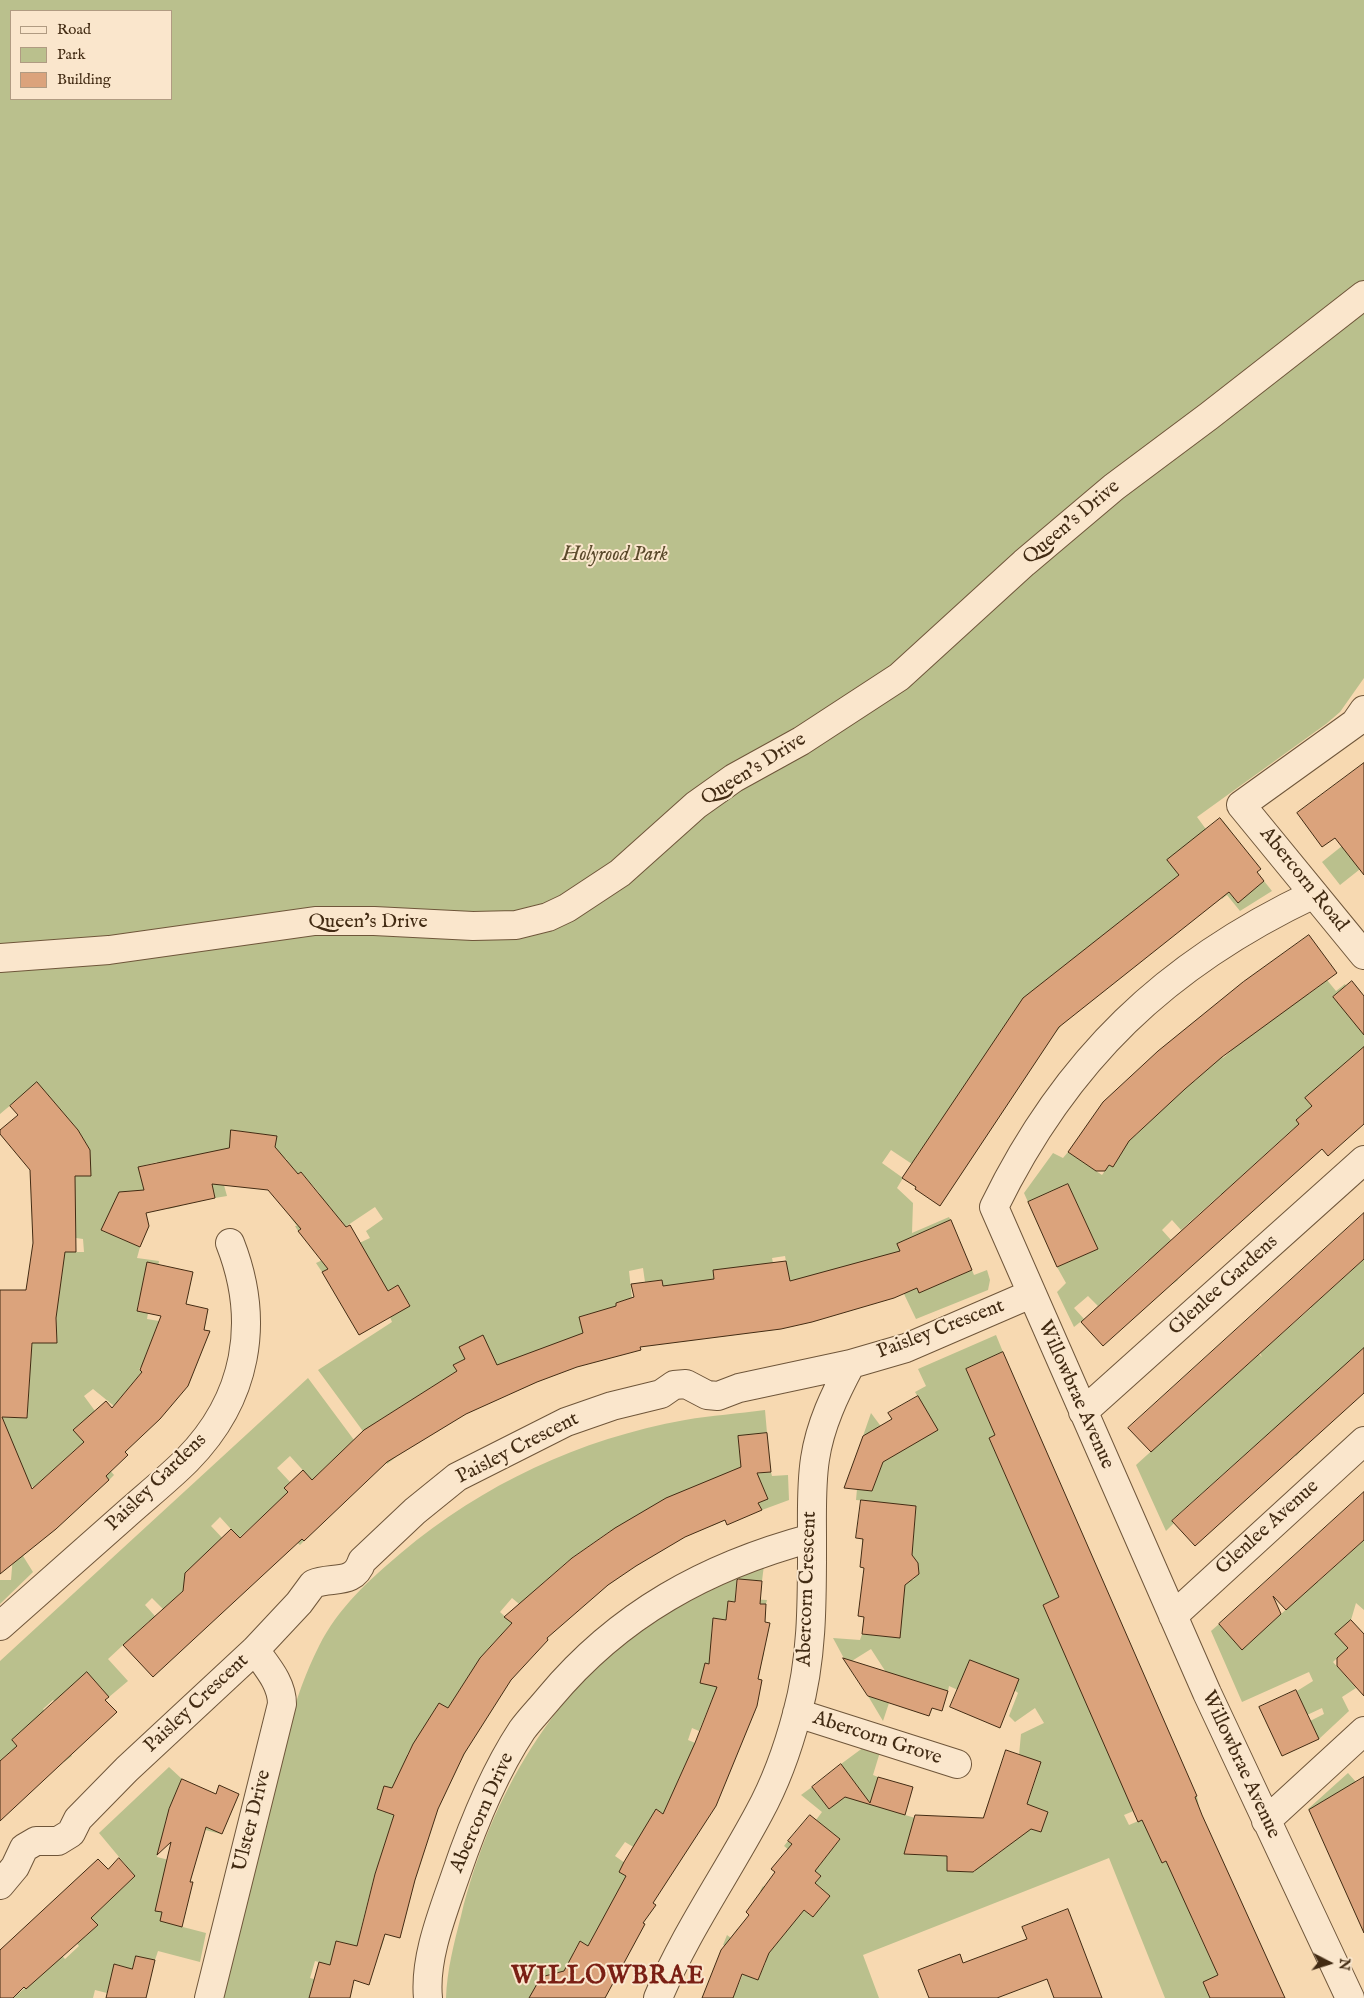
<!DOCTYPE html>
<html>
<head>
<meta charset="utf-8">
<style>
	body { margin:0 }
	#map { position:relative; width:1364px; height:1998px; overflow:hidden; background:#f7d9b1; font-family:"IM FELL English",serif }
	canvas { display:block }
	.legend { position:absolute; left:10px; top:10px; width:162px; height:90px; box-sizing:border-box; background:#fae6cc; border:1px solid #b09b82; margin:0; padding:6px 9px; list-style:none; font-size:15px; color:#422b13 }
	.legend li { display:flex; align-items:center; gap:10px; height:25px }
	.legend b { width:25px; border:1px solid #b09b82 }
	.north { position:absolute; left:1304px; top:1938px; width:50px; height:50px; -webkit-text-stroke:4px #fae6cc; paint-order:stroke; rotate:95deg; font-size:14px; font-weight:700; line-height:20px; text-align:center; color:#422b13 }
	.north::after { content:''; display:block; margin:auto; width:18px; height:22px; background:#422b13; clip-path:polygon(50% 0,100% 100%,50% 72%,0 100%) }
</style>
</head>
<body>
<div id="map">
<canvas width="1364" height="1998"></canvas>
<ul class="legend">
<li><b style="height:6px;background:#fae6cc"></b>Road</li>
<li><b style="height:14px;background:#bac08d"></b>Park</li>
<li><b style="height:14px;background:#dba37c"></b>Building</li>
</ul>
<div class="north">N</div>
</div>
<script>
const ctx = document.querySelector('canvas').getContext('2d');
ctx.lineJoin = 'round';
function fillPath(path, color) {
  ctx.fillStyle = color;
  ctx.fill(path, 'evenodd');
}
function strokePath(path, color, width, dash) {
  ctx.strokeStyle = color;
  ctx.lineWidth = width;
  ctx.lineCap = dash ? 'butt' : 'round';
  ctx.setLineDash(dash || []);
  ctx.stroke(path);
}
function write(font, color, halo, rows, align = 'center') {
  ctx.font = font + ' "IM FELL English",serif';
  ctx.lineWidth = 4;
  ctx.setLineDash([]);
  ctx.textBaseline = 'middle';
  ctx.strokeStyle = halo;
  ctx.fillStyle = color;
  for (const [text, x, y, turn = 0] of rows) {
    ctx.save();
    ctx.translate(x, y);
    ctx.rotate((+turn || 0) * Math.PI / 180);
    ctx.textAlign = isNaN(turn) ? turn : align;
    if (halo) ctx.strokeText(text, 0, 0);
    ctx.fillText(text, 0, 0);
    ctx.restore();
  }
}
const green = new Path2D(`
	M 0,0 L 1364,0 L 1364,678 L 1340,712 L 1326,724 L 1197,817 L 1208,832 L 1223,821 L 1231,831 L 1207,865 L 1237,902 L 1264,881 L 1272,891 L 1240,911 L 1227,895 L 1222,899 L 1194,863 L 1167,860 L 1179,875 L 1034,991 L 1061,1026 L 1056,1032 L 1017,1007 L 912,1164 L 891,1150 L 882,1163 L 903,1178 L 897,1188 L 913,1203 L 912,1233 L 949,1217 L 951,1221 L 898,1244 L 919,1293 L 972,1270 L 974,1275 L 987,1270 L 990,1280 L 988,1290 L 916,1319 L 904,1294 L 790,1282 L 785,1256 L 772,1258 L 773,1263 L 713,1270 L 714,1279 L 664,1295 L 662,1280 L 645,1282 L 643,1268 L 629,1271 L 632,1298 L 616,1303 L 619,1316 L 595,1322 L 592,1313 L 579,1317 L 587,1348 L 527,1354 L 537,1382 L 522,1389 L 510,1361 L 476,1376 L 461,1361 L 454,1365 L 457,1371 L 375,1423 L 396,1457 L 387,1464 L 318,1370 L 392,1322 L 390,1317 L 410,1305 L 398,1285 L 378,1296 L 322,1272 L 316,1263 L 370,1238 L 366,1231 L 383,1219 L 375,1207 L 345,1227 L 329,1206 L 298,1231 L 295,1226 L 297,1226 L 291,1218 L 320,1194 L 301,1172 L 298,1174 L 292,1167 L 279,1178 L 277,1176 L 287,1159 L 274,1156 L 276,1136 L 232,1130 L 226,1178 L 222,1178 L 227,1196 L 215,1198 L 205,1154 L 171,1161 L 181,1206 L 168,1209 L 157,1162 L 138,1167 L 144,1190 L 117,1198 L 103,1231 L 140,1247 L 137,1258 L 159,1261 L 157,1275 L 145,1272 L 137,1310 L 148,1313 L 147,1319 L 159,1321 L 145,1357 L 192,1376 L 189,1383 L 145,1362 L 139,1369 L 142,1372 L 114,1406 L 93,1389 L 84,1396 L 98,1415 L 84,1427 L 81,1423 L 74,1430 L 114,1475 L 109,1480 L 78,1447 L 44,1478 L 43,1500 L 32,1486 L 21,1495 L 28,1551 L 23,1556 L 33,1572 L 0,1604 L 0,1580 L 11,1580 L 13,1555 L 0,1541 L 0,1417 L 27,1418 L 30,1378 L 28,1343 L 57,1342 L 56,1313 L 26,1293 L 59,1297 L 63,1266 L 45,1263 L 46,1252 L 84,1252 L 83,1239 L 76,1238 L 75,1191 L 64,1176 L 90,1176 L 90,1150 L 78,1130 L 37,1083 L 0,1114 ZM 11,11 L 171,11 L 171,99 L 11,99 Z
	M 1357,834 L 1364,866 L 1340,885 L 1322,862 Z
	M 1327,980 L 1336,991 L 1345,984 L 1346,986 L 1333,997 L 1351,1018 L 1364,1008 L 1364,1047 L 1306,1098 L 1312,1106 L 1322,1149 L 1317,1153 L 1294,1128 L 1226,1190 L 1249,1215 L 1244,1219 L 1221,1194 L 1181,1230 L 1172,1220 L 1162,1230 L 1171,1240 L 1155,1255 L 1178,1280 L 1171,1285 L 1148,1260 L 1098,1306 L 1088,1296 L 1074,1308 L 1084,1319 L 1074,1327 L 1057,1292 L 1066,1283 L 1057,1267 L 1098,1249 L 1068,1184 L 1028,1202 L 1024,1193 L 1053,1153 L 1063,1158 L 1068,1152 L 1102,1175 L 1109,1165 L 1113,1167 L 1118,1159 L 1115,1157 L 1132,1133 L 1136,1135 L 1191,1077 L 1195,1081 L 1220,1054 L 1223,1058 L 1231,1051 L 1228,1048 L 1307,990 L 1309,994 Z
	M 1364,1259 L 1364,1348 L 1282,1424 L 1304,1448 L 1296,1456 L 1273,1430 L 1172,1520 L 1174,1523 L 1166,1531 L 1136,1465 L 1235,1375 L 1213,1351 L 1221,1343 L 1244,1368 L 1259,1354 L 1262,1357 L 1260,1353 L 1311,1308 L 1288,1282 L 1295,1276 L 1318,1301 Z
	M 996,1335 L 1003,1352 L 966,1369 L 995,1435 L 989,1438 L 1059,1597 L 1043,1605 L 1052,1625 L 1068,1619 L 1066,1658 L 1075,1678 L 1150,1804 L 1124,1815 L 1129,1825 L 1197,1796 L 1199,1807 L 1166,1822 L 1157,1853 L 1162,1863 L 1213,1840 L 1216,1847 L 1175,1865 L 1192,1919 L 1212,1962 L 1217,1960 L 1234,1998 L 1165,1998 L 1109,1858 L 863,1955 L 879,1998 L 706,1998 L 709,1980 L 736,1991 L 743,1974 L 758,1980 L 766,1962 L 723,1945 L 727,1935 L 731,1938 L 737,1929 L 768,1954 L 789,1928 L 785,1911 L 760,1891 L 763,1886 L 793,1910 L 798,1905 L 813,1917 L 830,1896 L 815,1883 L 821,1876 L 784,1846 L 788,1841 L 819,1866 L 840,1839 L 816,1820 L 822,1812 L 801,1795 L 812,1787 L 829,1809 L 858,1787 L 841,1764 L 864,1747 L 880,1752 L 873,1775 L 878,1777 L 870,1804 L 915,1818 L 905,1854 L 947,1856 L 948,1871 L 975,1872 L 976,1858 L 984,1836 L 998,1854 L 1008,1846 L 985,1813 L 1041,1832 L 1048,1812 L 1027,1805 L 1041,1763 L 1019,1755 L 1021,1734 L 1044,1723 L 1035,1708 L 1015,1722 L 1009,1716 L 1018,1693 L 986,1667 L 970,1660 L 958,1690 L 949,1686 L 948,1691 L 903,1677 L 894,1704 L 889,1703 L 883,1721 L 868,1696 L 891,1680 L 871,1649 L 847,1664 L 833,1638 L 860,1640 L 862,1634 L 900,1638 L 903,1579 L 913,1580 L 919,1573 L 917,1562 L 906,1553 L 862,1549 L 862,1539 L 913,1544 L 916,1506 L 856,1500 L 857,1489 L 872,1491 L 889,1446 L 863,1436 L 871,1413 L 900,1452 L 937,1429 L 915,1392 L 926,1386 L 918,1369 Z
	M 308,1378 L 354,1440 L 322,1470 L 329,1477 L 318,1487 L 290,1456 L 277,1468 L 290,1482 L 284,1488 L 299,1505 L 284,1519 L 304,1541 L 300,1545 L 264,1515 L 239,1538 L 220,1517 L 211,1526 L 257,1575 L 188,1586 L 163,1609 L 152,1598 L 145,1605 L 181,1645 L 149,1621 L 108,1659 L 128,1681 L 109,1697 L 87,1673 L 63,1710 L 53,1700 L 43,1709 L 52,1719 L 46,1726 L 72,1756 L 64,1762 L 29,1725 L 12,1740 L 20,1750 L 11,1751 L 0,1761 L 0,1769 L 0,1661 Z
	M 765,1410 L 767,1433 L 738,1437 L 742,1475 L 771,1472 L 772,1476 L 788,1475 L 789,1500 L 762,1510 L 758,1503 L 768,1498 L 760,1481 L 725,1520 L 712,1526 L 695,1487 L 617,1527 L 635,1559 L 626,1554 L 610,1531 L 573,1557 L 594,1588 L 583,1580 L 568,1561 L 533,1592 L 525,1609 L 512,1598 L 500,1612 L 512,1623 L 486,1651 L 504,1668 L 491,1685 L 471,1672 L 448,1708 L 439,1703 L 432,1714 L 467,1749 L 463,1757 L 428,1740 L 423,1749 L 413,1744 L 407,1755 L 416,1797 L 384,1786 L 377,1809 L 394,1815 L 374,1877 L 360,1932 L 384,1939 L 381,1949 L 374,1947 L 372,1951 L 337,1941 L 330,1965 L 315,1961 L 310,1978 L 352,1989 L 351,1993 L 313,1983 L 309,1998 L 222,1998 C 237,1936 252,1874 267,1811 C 281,1756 293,1697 319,1646 C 338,1608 370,1579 401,1553 C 483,1484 580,1439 685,1420 C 712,1415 738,1414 765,1410 Z
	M 1364,1540 L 1364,1610 L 1356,1603 L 1351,1620 L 1336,1634 L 1348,1648 L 1333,1662 L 1356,1688 L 1342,1697 L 1349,1711 L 1319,1739 L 1310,1721 L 1324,1714 L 1322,1708 L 1307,1715 L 1297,1691 L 1313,1681 L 1309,1672 L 1242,1702 L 1211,1631 L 1219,1624 L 1242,1649 L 1310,1588 L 1294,1556 L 1318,1582 Z
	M 764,1565 L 762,1581 L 737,1579 L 735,1598 L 767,1600 L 766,1604 L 728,1601 L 726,1620 L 713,1618 L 711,1635 L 724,1647 L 764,1653 L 762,1661 L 724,1653 L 720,1667 L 705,1663 L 701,1682 L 759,1697 L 712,1699 L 699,1731 L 692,1728 L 688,1740 L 715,1751 L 693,1748 L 678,1780 L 673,1820 L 656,1810 L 635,1848 L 625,1842 L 615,1856 L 625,1863 L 620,1872 L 635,1882 L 599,1926 L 588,1946 L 580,1941 L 573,1953 L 581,1958 L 562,1980 L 551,1974 L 541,1977 L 534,1990 L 536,1998 L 446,1998 C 447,1970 454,1943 461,1916 C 490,1798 554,1685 659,1617 C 691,1595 728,1581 764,1565 Z
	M 169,1767 L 182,1779 L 171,1805 L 221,1834 L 166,1820 L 157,1857 L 169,1860 L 155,1910 L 162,1912 L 160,1921 L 206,1933 L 200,1962 L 158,1951 L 155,1960 L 136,1956 L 132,1969 L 115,1964 L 107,1993 L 95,1990 L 93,1998 L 13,1998 L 25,1988 L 26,1989 L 56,1949 L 65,1959 L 79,1946 L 71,1936 L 78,1930 L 85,1937 L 98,1925 L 91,1918 L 135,1876 L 99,1833 Z
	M 1348,1773 L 1364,1791 L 1309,1810 L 1308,1809 Z`);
const building = new Path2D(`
	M 1364,763 L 1364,875 L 1335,838 L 1322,847 L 1297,813 Z
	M 1220,818 L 1261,869 L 1257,872 L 1264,881 L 1238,903 L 1229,892 L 1059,1027 L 940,1206 L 915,1189 L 916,1187 L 902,1178 L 1023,998 L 1179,875 L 1167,860 Z
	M 1309,935 L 1337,973 L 1222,1057 L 1185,1089 L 1129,1141 L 1113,1167 L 1109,1165 L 1105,1171 L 1096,1171 L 1068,1152 L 1103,1102 L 1158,1051 L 1243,982 Z
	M 1352,981 L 1364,996 L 1364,1035 L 1333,997 Z
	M 1364,1047 L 1364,1124 L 1328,1156 L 1322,1149 L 1103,1346 L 1081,1322 L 1299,1124 L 1296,1120 L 1312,1106 L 1305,1098 Z
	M 37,1082 L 78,1130 L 90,1150 L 91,1176 L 75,1176 L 76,1252 L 65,1252 L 56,1318 L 57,1343 L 32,1343 L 27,1418 L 2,1417 L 32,1489 L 84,1442 L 73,1430 L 106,1401 L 112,1408 L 142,1372 L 140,1370 L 161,1316 L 137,1311 L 147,1262 L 193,1272 L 186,1304 L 208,1309 L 204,1330 L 210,1331 L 188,1386 L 160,1419 L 125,1452 L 128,1455 L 106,1476 L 109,1480 L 56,1529 L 0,1574 L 0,1290 L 26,1290 L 33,1243 L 30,1170 L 0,1134 L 0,1130 L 18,1115 L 10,1106 Z
	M 231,1130 L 277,1136 L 275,1147 L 298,1174 L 301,1172 L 346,1227 L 350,1225 L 388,1291 L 398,1285 L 410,1306 L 359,1335 L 322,1272 L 328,1269 L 298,1231 L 301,1229 L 268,1190 L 212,1184 L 215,1198 L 146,1213 L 149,1226 L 140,1247 L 101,1230 L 119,1192 L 144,1190 L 138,1167 L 229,1148 Z
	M 1068,1184 L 1098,1249 L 1057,1267 L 1028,1202 Z
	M 1364,1213 L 1364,1259 L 1151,1452 L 1128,1428 Z
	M 951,1220 L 972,1270 L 919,1293 L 917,1288 L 894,1298 L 812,1322 L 781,1329 L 640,1347 L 641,1350 L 577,1367 L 537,1382 L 466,1414 L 387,1462 L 304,1541 L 302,1539 L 153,1677 L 123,1645 L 183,1591 L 185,1573 L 231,1529 L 240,1538 L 288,1492 L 284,1488 L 303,1470 L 312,1480 L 364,1430 L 457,1371 L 453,1365 L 465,1359 L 459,1347 L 483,1335 L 497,1365 L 583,1333 L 579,1317 L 616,1306 L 616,1303 L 634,1297 L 631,1284 L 662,1280 L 663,1286 L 714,1279 L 713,1270 L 786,1261 L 790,1281 L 900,1251 L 897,1244 Z
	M 1364,1348 L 1364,1393 L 1195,1546 L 1172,1521 Z
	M 1003,1352 L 1197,1796 L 1195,1797 L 1202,1815 L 1285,1998 L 1210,1998 L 1203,1982 L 1218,1975 L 1166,1861 L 1162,1863 L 1142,1820 L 1138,1822 L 1043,1605 L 1059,1597 L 989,1438 L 995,1435 L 966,1369 Z
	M 918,1396 L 938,1430 L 883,1462 L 872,1491 L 844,1488 L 863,1436 L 892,1419 L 888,1413 Z
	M 767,1433 L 771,1472 L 757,1473 L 768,1499 L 758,1503 L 762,1510 L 727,1525 L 725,1520 L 685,1537 L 636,1566 L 608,1585 L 547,1638 L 548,1640 L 511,1680 L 464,1754 L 438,1809 L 415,1880 L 400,1938 L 385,1934 L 369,1985 L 354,1980 L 350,1998 L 309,1998 L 319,1962 L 330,1965 L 336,1941 L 357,1946 L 375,1874 L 394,1815 L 377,1809 L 384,1786 L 392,1788 L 413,1744 L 439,1703 L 448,1708 L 480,1658 L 512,1623 L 504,1617 L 572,1558 L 615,1528 L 666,1498 L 741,1467 L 738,1436 Z
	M 1364,1492 L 1364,1540 L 1286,1610 L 1273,1596 L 1281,1614 L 1242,1650 L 1219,1624 Z
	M 861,1500 L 916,1506 L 912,1555 L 918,1563 L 919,1574 L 905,1585 L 900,1638 L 862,1634 L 864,1617 L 858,1616 L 864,1568 L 860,1567 L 863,1539 L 856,1538 Z
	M 739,1579 L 762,1581 L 760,1604 L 766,1604 L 765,1622 L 770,1623 L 758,1679 L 762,1680 L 757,1706 L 716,1806 L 653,1903 L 656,1905 L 643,1923 L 645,1924 L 605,1998 L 529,1998 L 541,1977 L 564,1971 L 580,1941 L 588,1946 L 626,1876 L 619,1872 L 624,1862 L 656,1809 L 663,1814 L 695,1743 L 717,1687 L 700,1683 L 705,1663 L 709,1664 L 713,1618 L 726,1620 L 728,1601 L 735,1602 L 737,1580 Z
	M 1351,1620 L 1364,1634 L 1364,1696 L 1337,1666 L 1337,1658 L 1348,1648 L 1335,1634 Z
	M 843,1658 L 948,1691 L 942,1711 L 932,1708 L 929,1716 L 868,1696 Z
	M 970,1660 L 1019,1679 L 1000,1728 L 950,1707 Z
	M 87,1672 L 109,1697 L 105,1700 L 117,1712 L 0,1821 L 0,1761 L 17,1746 L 12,1740 Z
	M 1296,1690 L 1319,1739 L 1282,1756 L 1259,1707 Z
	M 1006,1750 L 1041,1762 L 1027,1804 L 1048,1812 L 1041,1832 L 1031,1829 L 973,1872 L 947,1871 L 947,1856 L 904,1854 L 915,1815 L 983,1818 Z
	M 841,1764 L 870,1803 L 878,1777 L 913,1787 L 905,1815 L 845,1797 L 829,1809 L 812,1787 Z
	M 1364,1777 L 1364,1933 L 1309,1810 Z
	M 182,1779 L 216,1794 L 219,1785 L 239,1794 L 222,1834 L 206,1827 L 190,1882 L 193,1882 L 182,1927 L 160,1921 L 162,1912 L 155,1911 L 171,1842 L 157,1855 L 169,1809 Z
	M 810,1815 L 840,1839 L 815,1871 L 821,1876 L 815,1883 L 830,1896 L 813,1917 L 804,1910 L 769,1953 L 758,1980 L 742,1974 L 733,1998 L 702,1998 L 721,1950 L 749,1915 L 746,1912 L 775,1872 L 771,1869 L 792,1844 L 788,1841 Z
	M 119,1858 L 135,1876 L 91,1918 L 98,1925 L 26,1989 L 24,1987 L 13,1998 L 0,1998 L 0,1950 L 98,1859 L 108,1869 Z
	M 1068,1909 L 1102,1998 L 1054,1998 L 1047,1979 L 997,1998 L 929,1998 L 918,1970 L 960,1954 L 963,1963 L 1027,1939 L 1022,1927 Z
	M 136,1956 L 155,1960 L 146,1998 L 106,1998 L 114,1964 L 132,1969 Z`);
const minor = new Path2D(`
	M 1364,710 L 1355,723 L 1241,805 L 1364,955
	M 1314,894 C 1166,964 1066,1059 994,1207 L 1207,1693 L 1350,1998
	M 0,958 L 109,950 L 315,921 L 374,921 L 473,926 L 516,925 L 548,917 L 567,908 L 620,873 L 696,805 L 734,778 L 801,741 L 899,677 L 1024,563 L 1114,487 L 1209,416 L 1364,295
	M 1083,1412 L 1364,1160
	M 1173,1616 L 1364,1441
	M 0,1626 C 41,1590 81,1554 122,1518 C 144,1498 167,1480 187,1460 C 247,1399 261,1322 230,1243
	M 797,1713 L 957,1764
	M 1266,1821 L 1364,1731
	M 0,1885 L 15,1867 L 24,1848 L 36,1841 L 58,1841 L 71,1833 L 78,1819 L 127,1769 L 255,1650 L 299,1603 L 313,1584 C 332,1576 354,1586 362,1561 L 415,1511 L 457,1477 L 566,1422 L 612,1406 L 661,1394 L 674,1385 L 686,1384 L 707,1395 L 718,1396 L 739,1388 L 851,1364 L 906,1348 L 1031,1294
	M 209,1998 L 282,1704 C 282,1683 267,1667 255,1650
	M 428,1998 C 424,1958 443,1912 456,1874 C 473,1824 493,1774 522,1730 C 530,1719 540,1709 549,1698 C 619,1614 707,1566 812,1538
	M 658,1998 C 685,1933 726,1875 759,1813 C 776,1782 788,1748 797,1714 C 813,1657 812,1597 812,1538 C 812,1511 811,1485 815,1459 C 820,1425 835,1394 851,1364`);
const streetNames = [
	["Queen's Drive",1072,523,-40],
	["Queen's Drive",754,770,-32],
	["Abercorn Road",1303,880,51],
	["Queen's Drive",368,923],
	["Glenlee Gardens",1224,1286,-42],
	["Paisley Crescent",941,1330,-21],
	["Willowbrae Avenue",1075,1395,66],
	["Paisley Crescent",518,1449,-27],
	["Paisley Gardens",157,1483,-44],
	["Glenlee Avenue",1268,1528,-42],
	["Abercorn Crescent",808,1589,-88],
	["Paisley Crescent",197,1704,-43],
	["Abercorn Grove",877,1739,18],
	["Willowbrae Avenue",1240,1765,65],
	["Abercorn Drive",483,1813,-66],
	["Ulster Drive",253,1821,-76]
];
const parkNames = [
	["Holyrood Park",615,556]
];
const districtNames = [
	["WILLOWBRAE",608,1978]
];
fillPath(green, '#bac08d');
fillPath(building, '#dba37c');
strokePath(building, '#422b13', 1);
strokePath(minor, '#6f563a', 30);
strokePath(minor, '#fae6cc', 28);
write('20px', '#422b13', '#fae6cc', streetNames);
write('italic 20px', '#5a492b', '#fae6cc', parkNames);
ctx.letterSpacing = '1px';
write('bold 25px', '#7a1f14', '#fae6cc', districtNames);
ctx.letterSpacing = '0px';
</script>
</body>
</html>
